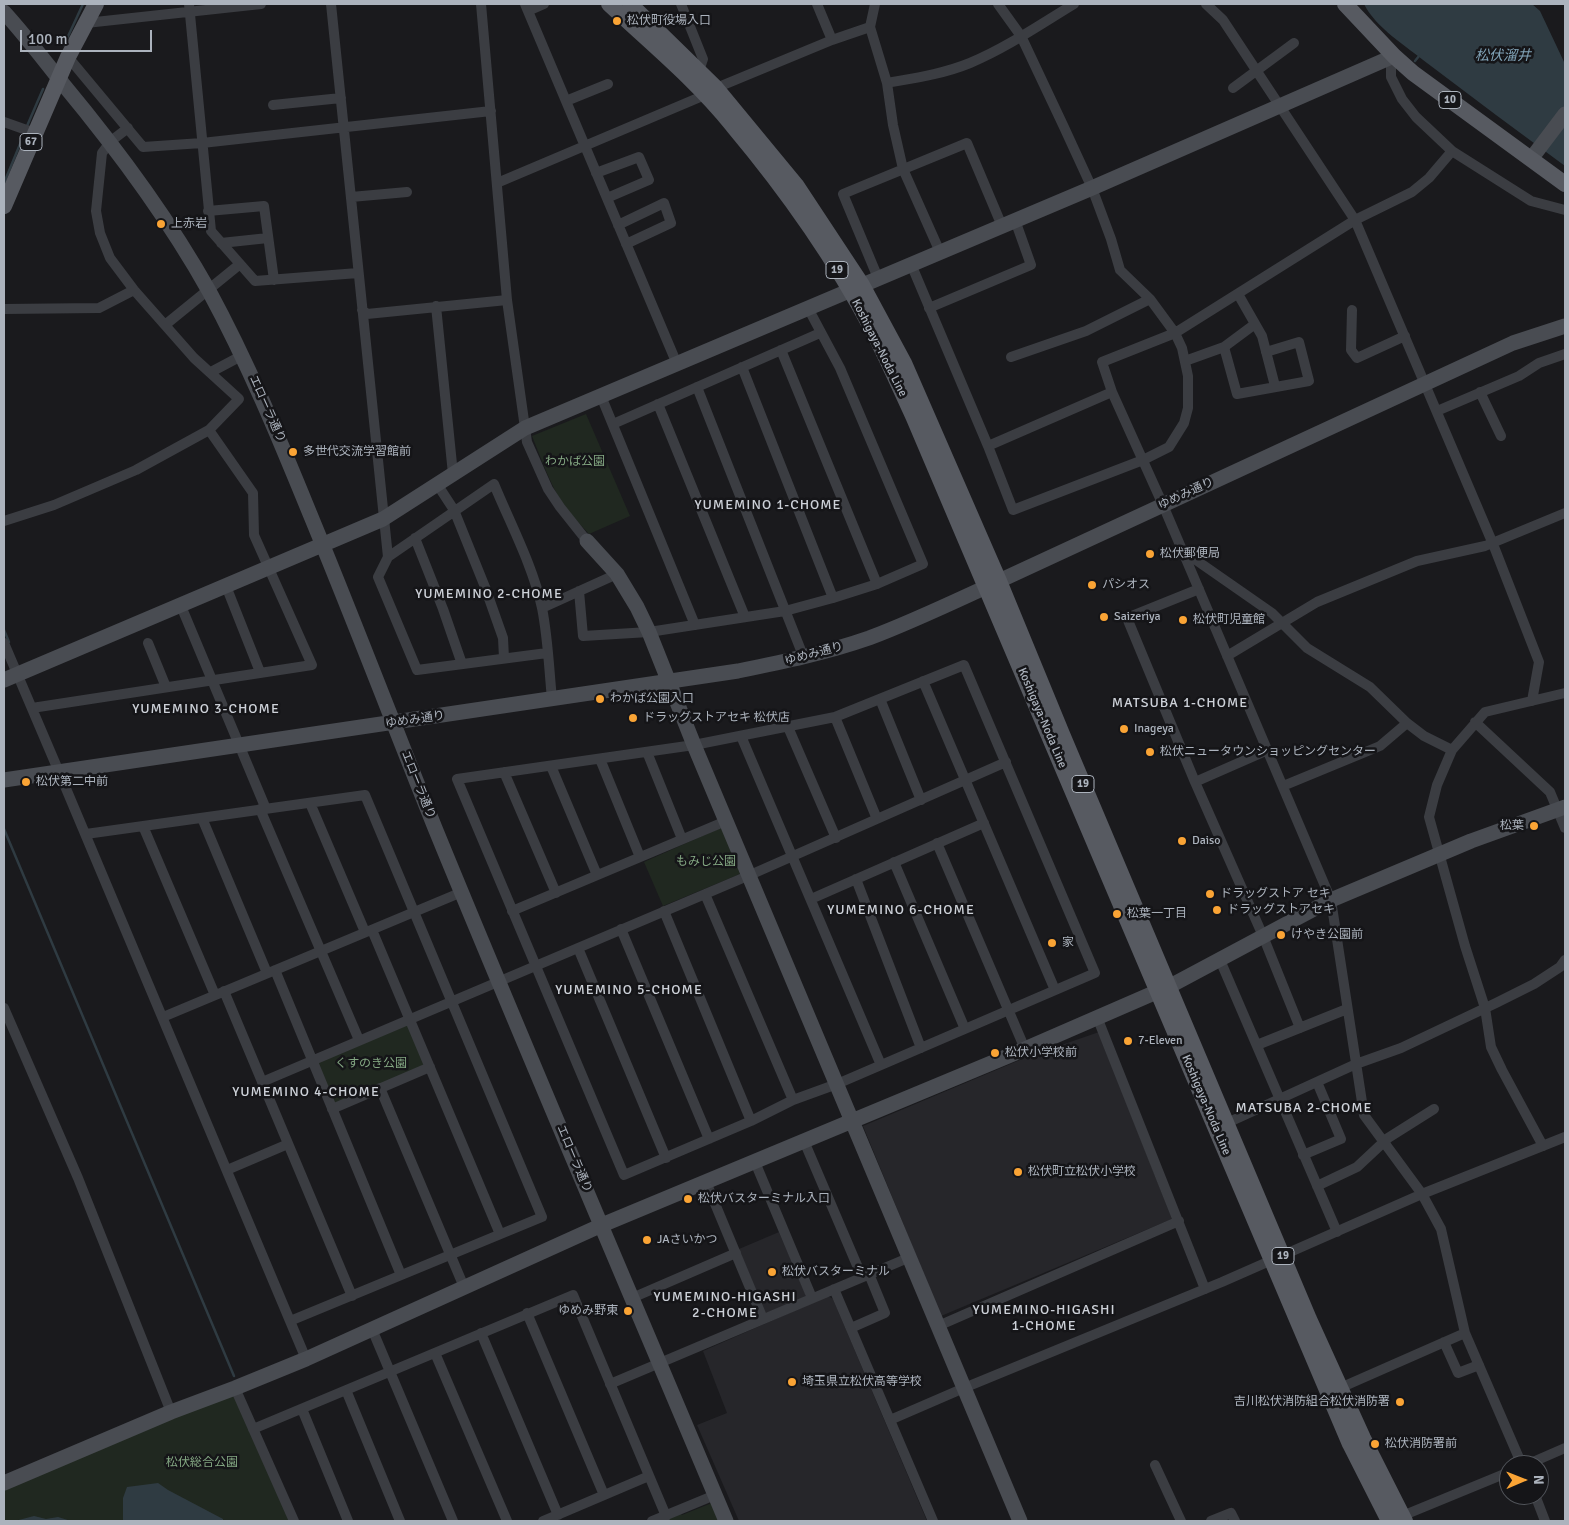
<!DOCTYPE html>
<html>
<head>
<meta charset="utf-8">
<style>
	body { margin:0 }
	#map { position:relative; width:1569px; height:1525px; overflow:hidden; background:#1a1a1d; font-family:Signika,sans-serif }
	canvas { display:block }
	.frame { position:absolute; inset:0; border:5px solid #acb3bd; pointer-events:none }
	.north { position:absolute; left:1499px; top:1455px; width:50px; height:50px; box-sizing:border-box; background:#151518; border:1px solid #51545a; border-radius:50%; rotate:89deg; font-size:14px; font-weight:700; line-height:20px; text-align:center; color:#acb3bd }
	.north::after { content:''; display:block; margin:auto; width:18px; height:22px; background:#faa435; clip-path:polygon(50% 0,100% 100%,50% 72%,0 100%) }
	.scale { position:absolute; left:20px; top:30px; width:132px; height:22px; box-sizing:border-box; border:2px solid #acb3bd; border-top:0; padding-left:6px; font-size:15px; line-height:18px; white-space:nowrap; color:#acb3bd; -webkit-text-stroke:4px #151518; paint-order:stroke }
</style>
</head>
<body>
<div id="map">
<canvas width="1569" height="1525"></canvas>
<div class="frame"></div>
<div class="north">N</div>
<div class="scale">100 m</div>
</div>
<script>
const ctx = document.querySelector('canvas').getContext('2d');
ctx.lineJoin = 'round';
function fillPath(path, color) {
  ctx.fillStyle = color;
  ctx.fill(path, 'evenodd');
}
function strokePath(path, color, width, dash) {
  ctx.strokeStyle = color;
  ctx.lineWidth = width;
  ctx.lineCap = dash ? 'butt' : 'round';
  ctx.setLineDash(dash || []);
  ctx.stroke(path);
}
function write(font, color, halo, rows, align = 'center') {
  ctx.font = font + ' Signika,"Noto Sans JP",sans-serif';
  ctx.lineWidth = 5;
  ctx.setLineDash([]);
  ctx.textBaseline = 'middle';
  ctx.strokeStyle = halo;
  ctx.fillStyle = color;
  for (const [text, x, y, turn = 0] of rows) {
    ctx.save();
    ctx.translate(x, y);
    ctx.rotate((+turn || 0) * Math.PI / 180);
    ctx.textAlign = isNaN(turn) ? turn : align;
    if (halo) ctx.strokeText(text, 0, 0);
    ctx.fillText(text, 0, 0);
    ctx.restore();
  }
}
const built = new Path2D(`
	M 1099,1032 L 1172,1219 L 941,1316 L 863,1126 L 1027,1057 Z
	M 779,1232 L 806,1295 L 804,1298 L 767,1313 L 764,1312 L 739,1249 Z
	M 828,1296 L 833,1299 L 927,1521 L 739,1521 L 697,1425 L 727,1413 L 703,1351 Z`);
const green = new Path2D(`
	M 586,414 L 630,516 L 589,534 C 579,523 569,513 561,501 C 549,481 541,458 532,436 Z
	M 720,828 L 724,831 L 740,874 L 663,906 L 644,862 Z
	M 407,1023 L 425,1065 L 335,1104 L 316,1062 Z
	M 233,1390 L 291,1521 L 4,1521 L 4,1484 Z
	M 712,1503 L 720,1521 L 661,1521 L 680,1513 L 682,1515 Z`);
const water = new Path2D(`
	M 1364,4 L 1532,4 L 1540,11 L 1565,64 L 1565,166 C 1519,132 1473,98 1427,63 C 1407,47 1375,27 1364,4 Z
	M 158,1483 L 168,1490 L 223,1519 L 223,1521 L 123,1521 L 123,1498 L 127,1487 Z
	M 34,1516 L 46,1519 L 58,1517 L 71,1521 L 15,1521 Z`);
const stream = new Path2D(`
	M 64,45 L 83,4
	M 1415,61 L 1419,56
	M 27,126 L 43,89
	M 4,183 L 25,132
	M 4,630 L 9,642
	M 4,829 L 234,1376`);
const street = new Path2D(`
	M 189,4 L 211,231 L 255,281 L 358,273
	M 331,4 L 388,557
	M 481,4 L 507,300 L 527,442 L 548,489 L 560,507 L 587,541
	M 525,4 L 677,364
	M 681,4 L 703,59 L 699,71
	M 817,4 L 832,40
	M 875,4 L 870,27 L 887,83 L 893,125 L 903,169 L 940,252
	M 1206,4 L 1223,20 L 1355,220 L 1493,544 L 1539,662 L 1532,701
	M 528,11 L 544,4
	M 86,23 L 261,4
	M 1394,56 L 1391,66 L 1391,77 L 1402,99 L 1416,117 L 1452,151 L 1531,201 L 1565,210
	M 68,57 L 143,147 L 202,143 L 491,111
	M 887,83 C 915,78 943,74 970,63 C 1006,48 1041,24 1074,4
	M 716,88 L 832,40 L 870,27
	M 1233,88 L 1294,43
	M 566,101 L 608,84
	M 273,105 L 341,98
	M 4,122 L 35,133
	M 1452,151 L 1429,178 L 1412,192 L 1355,220 L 1175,333 L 1102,362 L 1112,392 L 1163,505 L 1331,900 L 1364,1115 L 1422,1194 L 1441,1229 L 1465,1333 L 1522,1465
	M 596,173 L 639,157 L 649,180 L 607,198
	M 497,183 L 705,95
	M 351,197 L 407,192
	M 208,211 L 264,206 L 274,280
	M 618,225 L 664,203 L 671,223 L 626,244
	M 221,243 L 268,238
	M 911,264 L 988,446 L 1013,510 L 1143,460 L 1169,447 L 1184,423 L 1188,408 L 1188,376 L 1182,348 L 1175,333 L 1150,299 L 1120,270 L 1111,239 L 1092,188 L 1063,125 L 1021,36 L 998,4
	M 878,278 L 843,194 L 855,189 L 967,143 L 1002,226
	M 1238,294 L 1262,336 L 1275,386
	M 436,306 L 453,474
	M 929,308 L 1031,265 L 1015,220
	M 4,309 L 99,308 L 134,290
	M 362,310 L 367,314 L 507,300
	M 1352,310 L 1351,350 L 1357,358 L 1405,336
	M 165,325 L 240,264
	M 1224,347 L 1237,394 L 1309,381 L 1299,342 L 1266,352
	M 781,350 L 877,584
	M 1011,357 L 1086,331 L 1150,299
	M 1185,361 L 1224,347 L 1255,324
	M 742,367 L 833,598
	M 211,372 L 243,355
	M 697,387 L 804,658
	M 1480,392 L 1501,436
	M 601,396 L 695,625
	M 658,404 L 745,617
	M 1437,411 L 1519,376 L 1539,363 L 1565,354
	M 613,424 L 820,333
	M 988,446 L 1112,392
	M 437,484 L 454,510 L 485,587 L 503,638 L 504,658
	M 4,521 L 54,505 L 136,470 L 209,430 L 239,399 L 194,358 L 134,290 L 110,258 L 100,233 L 96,211 L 102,153 L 111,141 L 128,128
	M 415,538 L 443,609 L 462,664
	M 1183,551 L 1272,613 L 1307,648 L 1370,687 L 1407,723 L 1424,736 L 1452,750
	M 226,586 L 260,672
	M 1199,589 L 1127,618 L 1195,782 L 1263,936 L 1300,1028
	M 579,591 L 583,636 L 649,632 L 785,611 L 833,598 L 877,584 L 923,564 L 840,368 L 808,308
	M 181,606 L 266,809
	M 542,608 L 617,574
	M 4,643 L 62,779 L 306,1359
	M 148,643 L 166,687
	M 547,653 L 417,670 L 378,577 L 388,557 L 494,484 C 510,523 533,566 542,608 C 548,638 549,669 552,699
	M 1227,656 L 1317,602 L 1417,561 L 1485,546 L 1565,513
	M 964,665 L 1095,973 L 837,1084 L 793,1100 L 751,1121 L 624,1175 L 457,779 L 694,745 L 835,717 Z
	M 923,681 L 1055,990
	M 880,699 L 921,800
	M 32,708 L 312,665 L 254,535 L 253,493 L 209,430
	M 835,717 L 877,819
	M 1475,722 L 1550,792 L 1565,828
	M 788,727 L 836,838
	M 741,736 L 881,1065
	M 647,752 L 682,839
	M 600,759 L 640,857
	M 551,766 L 597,875
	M 504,772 L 556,893
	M 1195,782 L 1268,750
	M 1283,786 L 1380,746 L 1407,723
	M 310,803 L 365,932
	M 260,809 L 359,1040
	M 202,818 L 267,973
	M 143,826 L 215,995
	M 86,834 L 365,795 L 542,1217 L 290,1321
	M 937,843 L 1025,1049
	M 894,862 L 965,1029
	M 856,879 L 921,1048
	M 705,894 L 793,1100
	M 811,899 L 984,823
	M 512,911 L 726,821
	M 664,911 L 751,1121
	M 621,929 L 709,1139
	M 372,930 L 500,1234
	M 578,948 L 666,1158
	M 1220,960 L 1337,1232
	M 275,970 L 401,1275
	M 224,991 L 352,1296
	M 4,1008 L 78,1178 L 171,1412
	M 163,1017 L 462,892
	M 1097,1017 L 1205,1289
	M 1257,1045 L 1347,1009
	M 262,1082 L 750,875 L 1006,762
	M 380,1088 L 464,1287
	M 332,1109 L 430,1067
	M 1227,1123 L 1356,1064 L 1401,1048 L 1496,1003 L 1534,984 L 1560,967 L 1565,960
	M 804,1141 L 862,1277
	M 1543,1146 L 1502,1070 L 1491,1047 L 1485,1008 L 1465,946 L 1429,817 L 1437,785 L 1452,750 L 1485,712 L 1565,693
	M 1303,1155 L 1341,1139 L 1317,1082
	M 755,1162 L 812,1298
	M 227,1170 L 288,1144
	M 706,1182 L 763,1319
	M 1317,1186 L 1357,1167 L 1388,1138 L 1434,1109
	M 834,1289 L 933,1521
	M 632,1298 L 736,1253
	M 527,1313 L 604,1495
	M 938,1326 L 1179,1221
	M 851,1328 L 885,1313 L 869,1274
	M 372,1329 L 453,1521
	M 481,1333 L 558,1515
	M 1444,1342 L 1458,1373 L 1479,1365
	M 435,1353 L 507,1521
	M 610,1384 L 908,1258
	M 235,1388 L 294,1521
	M 1340,1388 L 1465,1333
	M 346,1390 L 400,1521
	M 302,1409 L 348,1521
	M 890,1420 L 964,1388 L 1222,1282 L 1422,1194 L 1565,1137
	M 253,1429 L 573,1295 L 666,1516
	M 1155,1465 L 1181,1521
	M 1526,1465 L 1565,1448
	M 1535,1495 L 1545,1521
	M 1402,1516 L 1509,1472
	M 543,1521 L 649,1476
	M 652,1521 L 715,1495
	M 1211,1521 L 1231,1513 L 1235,1521`);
const secondary = new Path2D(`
	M 4,12 C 25,35 44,60 63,84 C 117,149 167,216 209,291 C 248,363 279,438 310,514 C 353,618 393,723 435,828 C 530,1060 629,1290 726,1521
	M 1531,159 L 1565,114
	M 587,541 L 617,574 L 637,607 L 649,632 L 694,745 L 1020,1521
	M 4,680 L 383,519 L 525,428 L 1092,188 L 1394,56
	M 4,780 L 738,671 C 782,662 826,653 869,638 C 909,623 947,605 986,587 L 1513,343 L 1565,326
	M 4,1483 L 171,1412 L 235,1388 L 306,1359 L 602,1225 L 1025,1049 L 1170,986 L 1331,900 L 1471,841 L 1565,807`);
const primary = new Path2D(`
	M 609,4 C 651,43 697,81 733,126 C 785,188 834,257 872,329 C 887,358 900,388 914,418 L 1350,1444 L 1389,1521
	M 630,4 L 716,88 L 796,185 L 862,285 L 904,363 L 999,581 L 1062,734 L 1309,1319 L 1363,1438 L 1405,1521
	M 1345,4 L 1394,56 L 1413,73 L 1565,184
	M 4,206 L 68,57 L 96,4`);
const markers = [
	[617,21,5,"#faa435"],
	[161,224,5,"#faa435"],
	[293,452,5,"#faa435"],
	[1150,554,5,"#faa435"],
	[1092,585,5,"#faa435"],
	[1104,617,5,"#faa435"],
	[1183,620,5,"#faa435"],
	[600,699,5,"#faa435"],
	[633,718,5,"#faa435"],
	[1124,729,5,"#faa435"],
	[1150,752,5,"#faa435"],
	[26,782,5,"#faa435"],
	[1534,826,5,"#faa435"],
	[1182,841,5,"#faa435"],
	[1210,894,5,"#faa435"],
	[1217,910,5,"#faa435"],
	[1117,914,5,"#faa435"],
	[1281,935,5,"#faa435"],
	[1052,943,5,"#faa435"],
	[1128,1041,5,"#faa435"],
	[995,1053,5,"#faa435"],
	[1018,1172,5,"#faa435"],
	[688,1199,5,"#faa435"],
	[647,1240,5,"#faa435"],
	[772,1272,5,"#faa435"],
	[628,1311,5,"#faa435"],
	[792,1382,5,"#faa435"],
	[1400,1402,5,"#faa435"],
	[1375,1444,5,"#faa435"]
];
const shields = [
	[1450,100,22],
	[31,142,22],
	[837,270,22],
	[1083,784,22],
	[1283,1256,22]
];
const shieldNames = [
	["10",1450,100],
	["67",31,142],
	["19",837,270],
	["19",1083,784],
	["19",1283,1256]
];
const poiNames = [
	["松伏町役場入口",627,21],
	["上赤岩",171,224],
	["多世代交流学習館前",303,452],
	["松伏郵便局",1160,554],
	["パシオス",1102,585],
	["Saizeriya",1114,617],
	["松伏町児童館",1193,620],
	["わかば公園入口",610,699],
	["ドラッグストアセキ 松伏店",643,718],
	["Inageya",1134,729],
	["松伏ニュータウンショッピングセンター",1160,752],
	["松伏第二中前",36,782],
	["松葉",1524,826,"right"],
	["Daiso",1192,841],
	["ドラッグストア セキ",1220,894],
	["ドラッグストアセキ",1227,910],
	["松葉一丁目",1127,914],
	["けやき公園前",1291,935],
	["家",1062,943],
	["7-Eleven",1138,1041],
	["松伏小学校前",1005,1053],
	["松伏町立松伏小学校",1028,1172],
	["松伏バスターミナル入口",698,1199],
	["JAさいかつ",657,1240],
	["松伏バスターミナル",782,1272],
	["ゆめみ野東",618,1311,"right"],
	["埼玉県立松伏高等学校",802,1382],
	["吉川松伏消防組合松伏消防署",1390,1402,"right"],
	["松伏消防署前",1385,1444]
];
const streetNames = [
	["Koshigaya-Noda Line",879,348,63],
	["エローラ通り",267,409,66],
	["ゆめみ通り",1186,494,-25],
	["ゆめみ通り",814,654,-15],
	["Koshigaya-Noda Line",1042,718,67],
	["ゆめみ通り",415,720,-8],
	["エローラ通り",418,785,68],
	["Koshigaya-Noda Line",1206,1105,67],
	["エローラ通り",574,1159,67]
];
const parkNames = [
	["わかば公園",575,462],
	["もみじ公園",706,862],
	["くすのき公園",371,1064],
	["松伏総合公園",202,1463]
];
const waterNames = [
	["松伏溜井",1503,56]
];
const neighbourhoodNames = [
	["YUMEMINO 1-CHOME",768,505],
	["YUMEMINO 2-CHOME",489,594],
	["MATSUBA 1-CHOME",1180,703],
	["YUMEMINO 3-CHOME",206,709],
	["YUMEMINO 6-CHOME",901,910],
	["YUMEMINO 5-CHOME",629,990],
	["YUMEMINO 4-CHOME",306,1092],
	["MATSUBA 2-CHOME",1304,1108],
	["YUMEMINO-HIGASHI",725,1297],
	["2-CHOME",725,1313],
	["YUMEMINO-HIGASHI",1044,1310],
	["1-CHOME",1044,1326]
];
fillPath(built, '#26262a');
fillPath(green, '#202820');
fillPath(water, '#2f3b42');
strokePath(stream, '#2f3b42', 2.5);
strokePath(street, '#3b3d42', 10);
strokePath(secondary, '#494c52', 15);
strokePath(primary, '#575a61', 16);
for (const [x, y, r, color] of markers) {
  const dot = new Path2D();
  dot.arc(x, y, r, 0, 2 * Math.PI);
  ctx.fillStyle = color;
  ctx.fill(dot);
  strokePath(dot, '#151518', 2);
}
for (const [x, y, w] of shields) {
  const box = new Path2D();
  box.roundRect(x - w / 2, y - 8.5, w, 17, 4);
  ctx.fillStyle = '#151518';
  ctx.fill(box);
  strokePath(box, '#acb3bd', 1);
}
write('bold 11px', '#acb3bd', null, shieldNames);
write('12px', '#acb3bd', '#151518', poiNames, 'left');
write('12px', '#acb3bd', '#151518', streetNames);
write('12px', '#84a883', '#151518', parkNames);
write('italic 14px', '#82a4b8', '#151518', waterNames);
ctx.letterSpacing = '1px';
write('14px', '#cdd1d8', '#151518', neighbourhoodNames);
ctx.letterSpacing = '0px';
</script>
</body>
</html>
